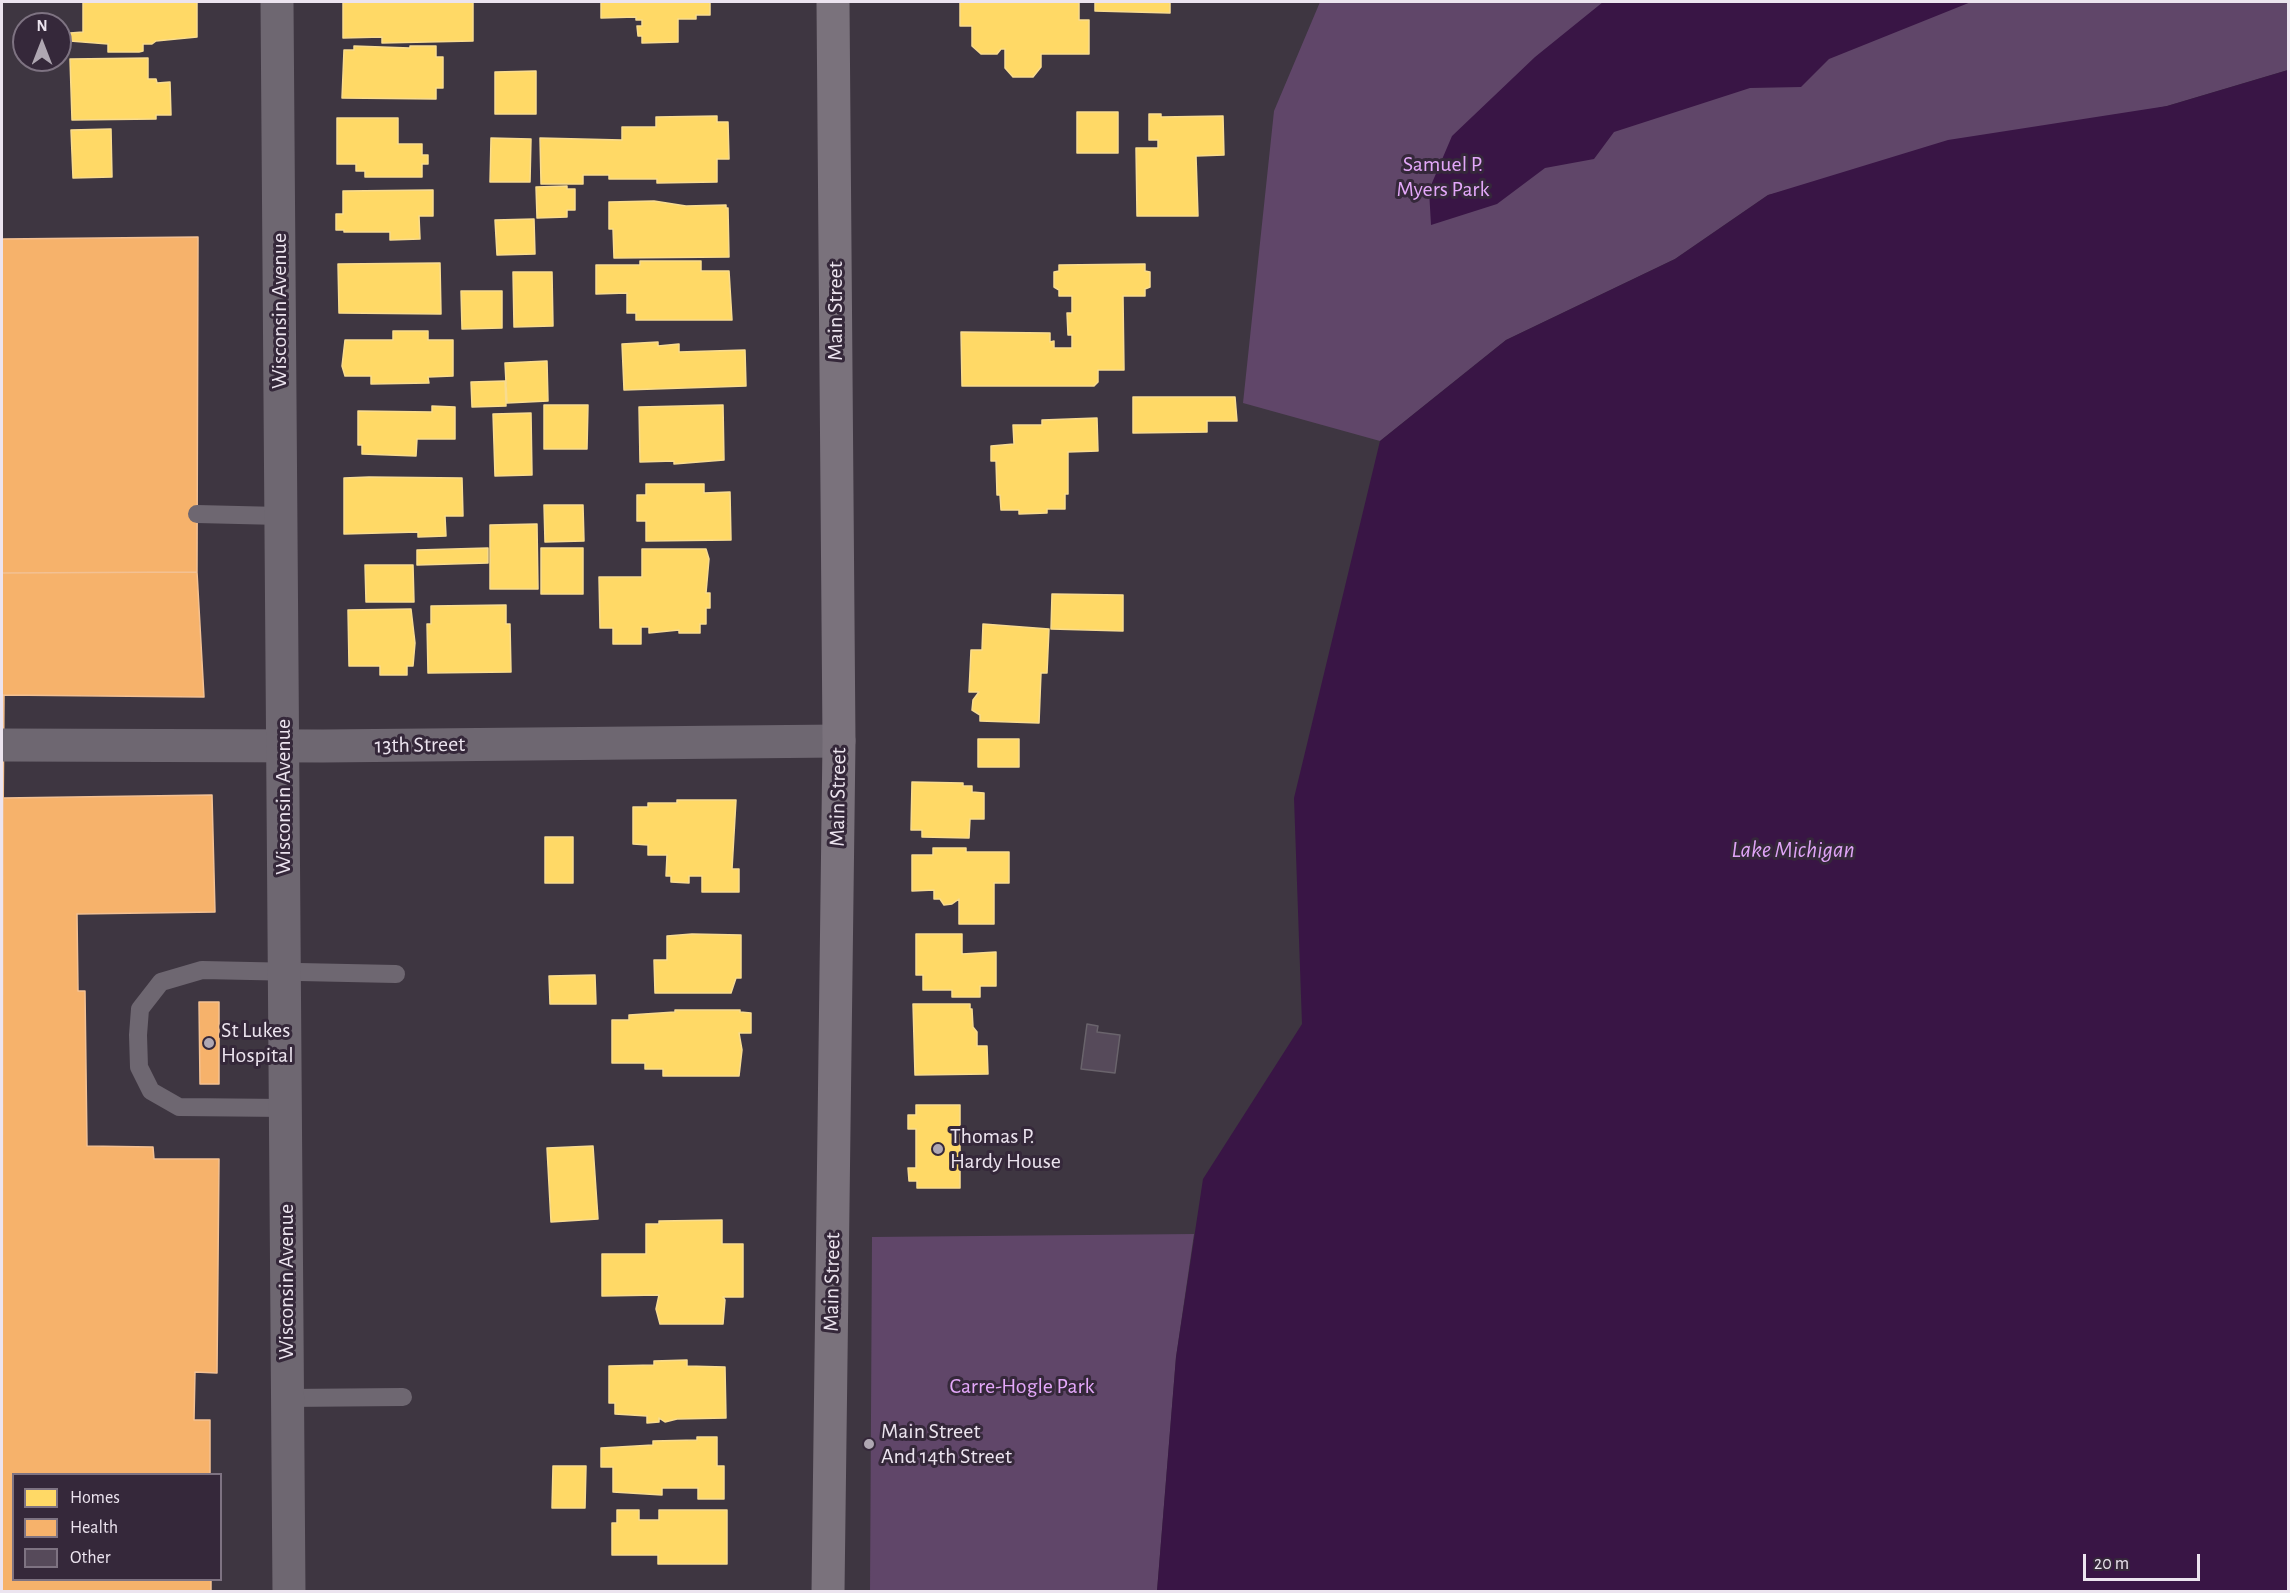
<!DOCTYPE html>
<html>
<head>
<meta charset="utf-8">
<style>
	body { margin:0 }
	#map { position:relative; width:2290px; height:1593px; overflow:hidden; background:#3e3641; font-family:"Alegreya Sans",sans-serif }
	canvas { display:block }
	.frame { position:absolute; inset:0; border:3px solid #ece4ef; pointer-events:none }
	.legend { position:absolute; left:12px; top:1473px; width:210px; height:108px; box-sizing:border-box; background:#35283a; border:2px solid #7e7382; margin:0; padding:8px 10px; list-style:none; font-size:18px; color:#ece4ef }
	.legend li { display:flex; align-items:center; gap:12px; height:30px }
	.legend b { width:30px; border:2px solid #7e7382 }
	.north { position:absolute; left:12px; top:12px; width:60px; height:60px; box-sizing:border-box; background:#35283a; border:2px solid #7e7382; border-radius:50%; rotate:0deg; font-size:16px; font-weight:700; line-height:24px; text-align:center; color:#ece4ef }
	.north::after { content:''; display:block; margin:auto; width:21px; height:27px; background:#afa7b2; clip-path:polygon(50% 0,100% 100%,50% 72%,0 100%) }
	.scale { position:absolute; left:2083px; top:1554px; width:117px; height:27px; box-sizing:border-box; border:3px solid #ece4ef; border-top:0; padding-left:8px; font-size:18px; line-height:21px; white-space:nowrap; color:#ece4ef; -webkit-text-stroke:4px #35283a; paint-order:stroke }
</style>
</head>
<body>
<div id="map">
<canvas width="2290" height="1593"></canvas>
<div class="frame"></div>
<ul class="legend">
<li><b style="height:16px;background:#ffd966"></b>Homes</li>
<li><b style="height:16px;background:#f6b26b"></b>Health</li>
<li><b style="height:16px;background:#564a5a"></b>Other</li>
</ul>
<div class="north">N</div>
<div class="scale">20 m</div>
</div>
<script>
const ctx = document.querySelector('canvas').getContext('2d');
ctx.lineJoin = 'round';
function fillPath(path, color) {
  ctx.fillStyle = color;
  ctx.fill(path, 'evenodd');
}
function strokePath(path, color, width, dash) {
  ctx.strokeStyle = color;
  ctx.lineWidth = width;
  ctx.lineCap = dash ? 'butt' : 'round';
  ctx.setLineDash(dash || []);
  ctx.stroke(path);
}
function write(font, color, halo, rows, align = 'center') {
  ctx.font = font + ' "Alegreya Sans",sans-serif';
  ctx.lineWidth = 6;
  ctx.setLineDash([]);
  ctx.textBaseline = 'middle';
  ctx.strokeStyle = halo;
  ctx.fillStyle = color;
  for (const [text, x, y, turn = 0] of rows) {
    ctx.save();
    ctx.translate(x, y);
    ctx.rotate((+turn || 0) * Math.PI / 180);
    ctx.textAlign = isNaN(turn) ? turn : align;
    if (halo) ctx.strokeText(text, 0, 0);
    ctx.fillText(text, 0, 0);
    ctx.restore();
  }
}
const green = new Path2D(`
	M 1320,2 L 2288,2 L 2288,70 L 2167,106 L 1768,195 L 1675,259 L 1506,340 L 1380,441 L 1243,403 L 1274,111 Z
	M 1194,1234 L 1176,1357 L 1157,1591 L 870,1592 L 872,1237 Z`);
const water = new Path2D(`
	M 1603,2 L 1971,2 L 1829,59 L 1801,87 L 1750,88 L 1614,132 L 1594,159 L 1545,168 L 1497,204 L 1431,225 L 1429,190 L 1452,136 L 1535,57 Z
	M 2288,70 L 2288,1591 L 1157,1591 L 1176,1357 L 1203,1179 L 1302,1024 L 1294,798 L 1380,441 L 1506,340 L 1675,259 L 1768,195 L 1948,140 L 2167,106 Z`);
const homes = new Path2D(`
	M 83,2 L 197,2 L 197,37 L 156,41 L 152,44 L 143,44 L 143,51 L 139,52 L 108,52 L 108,44 L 70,41 L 70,33 L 83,32 Z
	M 343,2 L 473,2 L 473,41 L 382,43 L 382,37 L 343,38 Z
	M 601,2 L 710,2 L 710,15 L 696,15 L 696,19 L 678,19 L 678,42 L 642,43 L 642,36 L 638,36 L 637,26 L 642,26 L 642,20 L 636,20 L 636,17 L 601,18 Z
	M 960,2 L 1079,2 L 1079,20 L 1089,20 L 1089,54 L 1041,54 L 1041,67 L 1033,77 L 1013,77 L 1005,68 L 1005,49 L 1001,49 L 997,54 L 981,54 L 972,46 L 972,26 L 960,26 Z
	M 1095,2 L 1170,2 L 1170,13 L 1095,11 Z
	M 354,46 L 410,48 L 410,46 L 436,46 L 436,57 L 443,57 L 443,88 L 436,88 L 436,99 L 342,98 L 344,50 L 354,50 Z
	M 148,58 L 148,79 L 156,79 L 157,83 L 170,82 L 171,115 L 156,115 L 156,119 L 72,120 L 70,59 Z
	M 536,71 L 536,114 L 495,114 L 495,72 Z
	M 1077,112 L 1118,112 L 1118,153 L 1077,153 Z
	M 1149,114 L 1161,114 L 1161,117 L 1223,116 L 1224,155 L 1196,156 L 1198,216 L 1137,216 L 1136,148 L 1158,148 L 1158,140 L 1149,140 Z
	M 717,116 L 717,122 L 728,122 L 729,159 L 717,159 L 717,182 L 657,183 L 657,179 L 609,179 L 609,175 L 583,175 L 583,184 L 541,184 L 540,138 L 622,140 L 622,127 L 656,127 L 656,117 Z
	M 337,118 L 398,118 L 398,144 L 422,144 L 422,155 L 428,155 L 428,164 L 422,164 L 422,177 L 365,177 L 365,171 L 356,171 L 356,164 L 337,164 Z
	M 111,129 L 112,177 L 73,178 L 71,130 Z
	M 491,138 L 531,139 L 530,182 L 490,182 Z
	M 567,186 L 567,189 L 575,189 L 575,210 L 567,210 L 567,217 L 537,218 L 536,187 Z
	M 433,190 L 433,216 L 419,216 L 420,239 L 390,240 L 390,232 L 344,232 L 344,230 L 336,230 L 336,214 L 343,214 L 343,191 Z
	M 654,201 L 686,206 L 726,205 L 726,208 L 728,208 L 729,257 L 614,258 L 613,229 L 609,229 L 609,202 Z
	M 534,219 L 535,254 L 497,255 L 495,220 Z
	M 640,261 L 701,261 L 701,271 L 729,271 L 732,320 L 636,320 L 636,313 L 627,313 L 627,293 L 596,294 L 596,265 L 640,265 Z
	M 440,263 L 441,314 L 339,313 L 338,264 Z
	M 1145,264 L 1145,271 L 1150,272 L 1150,287 L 1145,289 L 1145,296 L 1123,296 L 1124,370 L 1098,370 L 1098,382 L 1094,386 L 962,386 L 961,332 L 1050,333 L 1050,342 L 1054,341 L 1054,348 L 1072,348 L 1072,335 L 1068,335 L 1067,313 L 1072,313 L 1072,296 L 1059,296 L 1059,290 L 1054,287 L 1054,272 L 1059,271 L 1059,265 Z
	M 513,272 L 552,272 L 553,326 L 514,327 Z
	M 461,291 L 502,291 L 502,328 L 462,329 Z
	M 393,331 L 428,331 L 428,340 L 453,340 L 453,376 L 428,377 L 429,383 L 371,384 L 371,376 L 345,376 L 342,366 L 345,340 L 393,340 Z
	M 658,342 L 658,346 L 679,344 L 679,352 L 745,350 L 746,386 L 624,390 L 622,344 Z
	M 547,361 L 548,401 L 507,403 L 505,363 Z
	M 505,381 L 506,406 L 472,407 L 471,382 Z
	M 1133,397 L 1235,397 L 1237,421 L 1207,421 L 1207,432 L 1133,433 Z
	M 544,405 L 588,405 L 587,449 L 544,449 Z
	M 723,405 L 724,460 L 674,464 L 674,461 L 640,462 L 639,407 Z
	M 432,406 L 455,407 L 455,439 L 417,439 L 416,456 L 362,454 L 362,445 L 358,445 L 358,411 L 432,412 Z
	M 531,413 L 532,475 L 495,476 L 493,414 Z
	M 1097,418 L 1098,451 L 1068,452 L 1068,494 L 1065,494 L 1065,509 L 1047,509 L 1047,513 L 1019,514 L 1019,510 L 1001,510 L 1000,495 L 997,495 L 996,461 L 991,461 L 991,446 L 1014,444 L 1013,425 L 1042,425 L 1042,420 Z
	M 369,477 L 462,478 L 463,516 L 445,516 L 446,536 L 418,537 L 418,532 L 344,534 L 344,478 Z
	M 646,484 L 704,484 L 704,493 L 730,492 L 731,540 L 646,541 L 646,521 L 637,521 L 637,495 L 646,495 Z
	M 544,505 L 583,505 L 584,541 L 545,542 Z
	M 537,524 L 538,589 L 490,589 L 490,525 Z
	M 488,548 L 488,563 L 417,565 L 417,550 Z
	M 541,548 L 583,548 L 583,594 L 541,594 Z
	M 642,549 L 706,549 L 709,559 L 706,593 L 710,593 L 710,608 L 706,608 L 706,624 L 700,624 L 700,633 L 679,633 L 679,630 L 649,633 L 649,627 L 641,627 L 641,644 L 613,644 L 613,628 L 600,628 L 599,577 L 642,577 Z
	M 365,565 L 413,565 L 414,602 L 366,602 Z
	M 1052,594 L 1123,595 L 1123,631 L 1051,629 Z
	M 506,605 L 506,624 L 510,624 L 511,672 L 428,673 L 427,624 L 431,624 L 431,606 Z
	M 411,609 L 415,643 L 413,666 L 407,666 L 407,675 L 380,675 L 380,666 L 349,666 L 348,610 Z
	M 983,624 L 1049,629 L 1047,673 L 1041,673 L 1039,723 L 980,721 L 980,715 L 972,710 L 973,700 L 979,692 L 969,692 L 971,650 L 982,650 Z
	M 978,739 L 1019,739 L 1019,767 L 978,767 Z
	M 912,782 L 963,783 L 963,786 L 972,786 L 972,792 L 984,793 L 984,819 L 970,819 L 969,838 L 922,837 L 922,830 L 911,830 Z
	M 677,800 L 736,800 L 732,869 L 739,869 L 739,892 L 702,892 L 702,876 L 689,876 L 689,883 L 671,882 L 671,876 L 666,876 L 667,855 L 648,855 L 648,845 L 633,844 L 633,807 L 648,807 L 648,803 L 677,803 Z
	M 545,837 L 573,837 L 573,883 L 545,883 Z
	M 933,848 L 966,848 L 966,852 L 1009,852 L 1009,883 L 994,883 L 994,924 L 959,924 L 959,899 L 952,904 L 944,905 L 940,899 L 934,899 L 934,890 L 912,891 L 912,855 L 933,855 Z
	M 692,934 L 741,935 L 741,978 L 736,978 L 731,993 L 655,993 L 654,960 L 667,960 L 667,936 Z
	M 916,934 L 962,934 L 962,954 L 996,952 L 996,986 L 980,986 L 980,997 L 952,997 L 952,990 L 923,990 L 923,975 L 916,975 Z
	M 595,975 L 596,1004 L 550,1004 L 549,976 Z
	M 913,1004 L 970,1004 L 970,1009 L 972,1009 L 973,1027 L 977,1032 L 977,1046 L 987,1046 L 988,1074 L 915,1075 Z
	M 675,1010 L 740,1010 L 740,1012 L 751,1013 L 751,1033 L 739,1033 L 742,1050 L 739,1076 L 663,1076 L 663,1069 L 645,1069 L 645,1063 L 612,1063 L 612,1020 L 629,1020 L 629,1015 L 675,1012 Z
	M 916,1105 L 960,1105 L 960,1188 L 917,1188 L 917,1181 L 909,1181 L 908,1168 L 916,1168 L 916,1129 L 908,1129 L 908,1115 L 916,1115 Z
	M 593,1146 L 598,1219 L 551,1222 L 547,1148 Z
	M 722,1220 L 722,1244 L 743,1244 L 743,1297 L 723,1297 L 725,1300 L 723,1324 L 660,1324 L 656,1309 L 659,1295 L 602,1296 L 602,1254 L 646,1254 L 646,1224 L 659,1224 L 659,1221 Z
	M 687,1360 L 687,1366 L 725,1367 L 726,1418 L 677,1419 L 665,1422 L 659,1418 L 659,1422 L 647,1423 L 647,1416 L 615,1414 L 615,1403 L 609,1403 L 609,1366 L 654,1365 L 654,1361 Z
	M 697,1437 L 717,1437 L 717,1466 L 724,1466 L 724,1499 L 698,1499 L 698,1488 L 662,1488 L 662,1495 L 613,1492 L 613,1467 L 601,1467 L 601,1448 L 653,1445 L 653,1441 L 697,1440 Z
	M 553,1466 L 586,1466 L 585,1508 L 552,1508 Z
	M 617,1510 L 639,1510 L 639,1520 L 659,1520 L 659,1510 L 727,1510 L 727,1564 L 658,1564 L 658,1555 L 612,1555 L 612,1523 L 617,1523 Z`);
const health = new Path2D(`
	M 198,237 L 197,572 L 2,573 L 2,239 Z
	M 197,572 L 204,697 L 2,695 L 2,573 Z
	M 2,695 L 4,695 L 3,831 L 2,831 Z
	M 212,795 L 215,912 L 77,914 L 78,991 L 85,991 L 87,1146 L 153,1147 L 154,1159 L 219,1159 L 217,1373 L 195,1372 L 194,1420 L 210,1420 L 210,1474 L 14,1474 L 14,1580 L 211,1580 L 211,1592 L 2,1592 L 3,798 Z
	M 199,1002 L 219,1002 L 219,1084 L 200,1084 Z`);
const building = new Path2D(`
	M 1087,1024 L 1098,1026 L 1097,1032 L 1120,1035 L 1115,1073 L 1081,1069 Z`);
const service = new Path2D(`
	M 197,514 L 280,516
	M 285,1108 L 179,1107 L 151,1091 L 139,1067 L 138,1035 L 140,1009 L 161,982 L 202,970 L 396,974
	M 287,1398 L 403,1397`);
const minor = new Path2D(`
	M 2,745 L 323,746 L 839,741`);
const tertiary = new Path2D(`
	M 277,2 L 289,1592`);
const secondary = new Path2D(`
	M 828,1592 L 839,741 L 833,2`);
const markers = [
	[209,1043,6,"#afa7b2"],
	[938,1149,6,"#afa7b2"],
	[869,1444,6,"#afa7b2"]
];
const parkNames = [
	["Samuel P.",1443,164],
	["Myers Park",1443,189],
	["Carre-Hogle Park",1022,1386]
];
const streetNames = [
	["Wisconsin Avenue",279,311,-90],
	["Main Street",835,311,-90],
	["13th Street",420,745,-1],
	["Wisconsin Avenue",283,797,-90],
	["Main Street",838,797,-89],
	["Wisconsin Avenue",286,1282,-90],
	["Main Street",832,1282,-89]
];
const poiNames = [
	["St Lukes",221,1030],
	["Hospital",221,1055],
	["Thomas P.",950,1136],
	["Hardy House",950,1161],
	["Main Street",881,1431],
	["And 14th Street",881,1456]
];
const waterNames = [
	["Lake Michigan",1793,850]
];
fillPath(green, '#604669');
fillPath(water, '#391545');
fillPath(homes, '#ffd966');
strokePath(homes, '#f9dc8f', 1.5);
fillPath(health, '#f6b26b');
strokePath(health, '#f3c193', 1.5);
fillPath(building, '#564a5a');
strokePath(building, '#6a646c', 1.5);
strokePath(service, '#6e6771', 18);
strokePath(minor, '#6e6771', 33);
strokePath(tertiary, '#6e6771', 33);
strokePath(secondary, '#7a727c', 33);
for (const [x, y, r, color] of markers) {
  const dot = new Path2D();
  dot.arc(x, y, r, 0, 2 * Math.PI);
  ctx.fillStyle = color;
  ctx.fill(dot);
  strokePath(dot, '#35283a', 2);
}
write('22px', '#e4a8fa', '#35283a', parkNames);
write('22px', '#ece4ef', '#35283a', streetNames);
write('22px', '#ece4ef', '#35283a', poiNames, 'left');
write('italic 24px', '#dfa4f6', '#35283a', waterNames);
</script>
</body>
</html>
